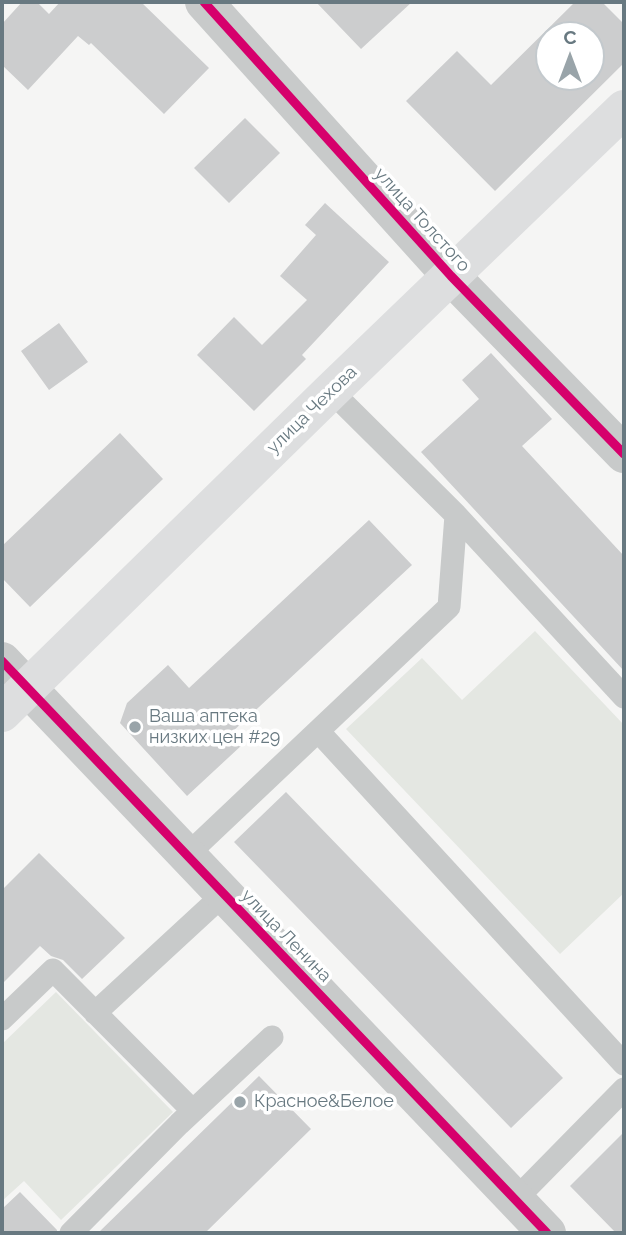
<!DOCTYPE html>
<html>
<head>
<meta charset="utf-8">
<style>
	body { margin:0 }
	#map { position:relative; width:626px; height:1235px; overflow:hidden; background:#f5f5f4; font-family:Raleway,sans-serif }
	canvas { display:block }
	.frame { position:absolute; inset:0; border:4px solid #687981; pointer-events:none }
	.north { position:absolute; left:535px; top:21px; width:70px; height:70px; box-sizing:border-box; background:#fff; border:2px solid #c3c9cd; border-radius:50%; rotate:0deg; font-size:19px; font-weight:700; line-height:28px; text-align:center; color:#687981 }
	.north::after { content:''; display:block; margin:auto; width:24px; height:32px; background:#99a4a9; clip-path:polygon(50% 0,100% 100%,50% 72%,0 100%) }
</style>
</head>
<body>
<div id="map">
<canvas width="626" height="1235"></canvas>
<div class="frame"></div>
<div class="north">С</div>
</div>
<script>
const ctx = document.querySelector('canvas').getContext('2d');
ctx.lineJoin = 'round';
function fillPath(path, color) {
  ctx.fillStyle = color;
  ctx.fill(path, 'evenodd');
}
function strokePath(path, color, width, dash) {
  ctx.strokeStyle = color;
  ctx.lineWidth = width;
  ctx.lineCap = dash ? 'butt' : 'round';
  ctx.setLineDash(dash || []);
  ctx.stroke(path);
}
function write(font, color, halo, rows, align = 'center') {
  ctx.font = font + ' Raleway,sans-serif';
  ctx.lineWidth = 7;
  ctx.setLineDash([]);
  ctx.textBaseline = 'middle';
  ctx.strokeStyle = halo;
  ctx.fillStyle = color;
  for (const [text, x, y, turn = 0] of rows) {
    ctx.save();
    ctx.translate(x, y);
    ctx.rotate((+turn || 0) * Math.PI / 180);
    ctx.textAlign = isNaN(turn) ? turn : align;
    if (halo) ctx.strokeText(text, 0, 0);
    ctx.fillText(text, 0, 0);
    ctx.restore();
  }
}
const green = new Path2D(`
	M 535,631 L 624,725 L 624,893 L 560,954 L 346,729 L 422,658 L 462,700 Z
	M 56,992 L 173,1112 L 61,1220 L 24,1181 L 2,1201 L 2,1044 Z`);
const building = new Path2D(`
	M 22,2 L 37,2 L 49,14 L 60,2 L 141,2 L 209,68 L 164,114 L 91,43 L 89,45 L 78,36 L 28,90 L 2,65 L 2,24 Z
	M 316,2 L 412,2 L 361,49 Z
	M 575,2 L 602,2 L 624,24 L 624,63 L 495,191 L 406,101 L 457,51 L 491,85 ZM 549,35 L 591,35 L 591,77 L 549,77 Z
	M 245,118 L 280,153 L 229,203 L 194,168 Z
	M 325,203 L 389,262 L 302,355 L 306,359 L 254,411 L 197,355 L 234,317 L 262,345 L 307,300 L 280,276 L 316,235 L 305,225 Z
	M 59,323 L 88,362 L 49,390 L 21,351 Z
	M 491,353 L 552,419 L 522,446 L 624,556 L 624,671 L 421,452 L 479,399 L 462,380 Z
	M 120,433 L 163,479 L 30,607 L 2,578 L 2,546 Z
	M 369,520 L 412,565 L 231,733 L 242,745 L 187,796 L 120,723 L 127,703 L 168,665 L 189,688 Z
	M 286,792 L 563,1078 L 511,1128 L 234,842 Z
	M 39,853 L 125,938 L 82,979 L 63,960 L 51,956 L 40,946 L 2,984 L 2,890 Z
	M 259,1076 L 311,1129 L 205,1233 L 98,1233 Z
	M 624,1132 L 624,1233 L 616,1233 L 570,1186 Z
	M 20,1192 L 57,1230 L 57,1233 L 2,1233 L 2,1209 Z`);
const lane = new Path2D(`
	M 331,391 L 456,515 L 624,697
	M 318,731 L 624,1064
	M 187,855 L 449,607 L 456,515
	M 95,1013 L 224,894
	M 2,1019 L 53,970 L 193,1111
	M 515,1200 L 624,1089
	M 71,1233 L 179,1124 L 272,1037`);
const street = new Path2D(`
	M 204,2 L 451,276 L 624,454
	M 2,661 L 547,1233`);
const secondary = new Path2D(`
	M 2,713 L 331,391 L 624,109`);
const cycleway = new Path2D(`
	M 204,2 L 451,276 L 624,454
	M 2,661 L 547,1233`);
const markers = [
	[135,727,7,"#99a4a9"],
	[240,1102,7,"#99a4a9"]
];
const streetNames = [
	["улица Толстого",422,220,48],
	["улица Чехова",312,410,-44],
	["улица Ленина",286,936,46]
];
const poiNames = [
	["Ваша аптека",149,717],
	["низких цен #29",149,738],
	["Красное&Белое",254,1102]
];
fillPath(green, '#e4e7e2');
fillPath(building, '#cccdce');
strokePath(lane, '#c8caca', 23);
strokePath(street, '#c8caca', 38);
strokePath(secondary, '#dddedf', 38);
strokePath(cycleway, '#d6006c', 9);
for (const [x, y, r, color] of markers) {
  const dot = new Path2D();
  dot.arc(x, y, r, 0, 2 * Math.PI);
  ctx.fillStyle = color;
  ctx.fill(dot);
  strokePath(dot, '#fff', 2.5);
}
write('18px', '#687981', '#fff', streetNames);
write('18px', '#687981', '#fff', poiNames, 'left');
</script>
</body>
</html>
